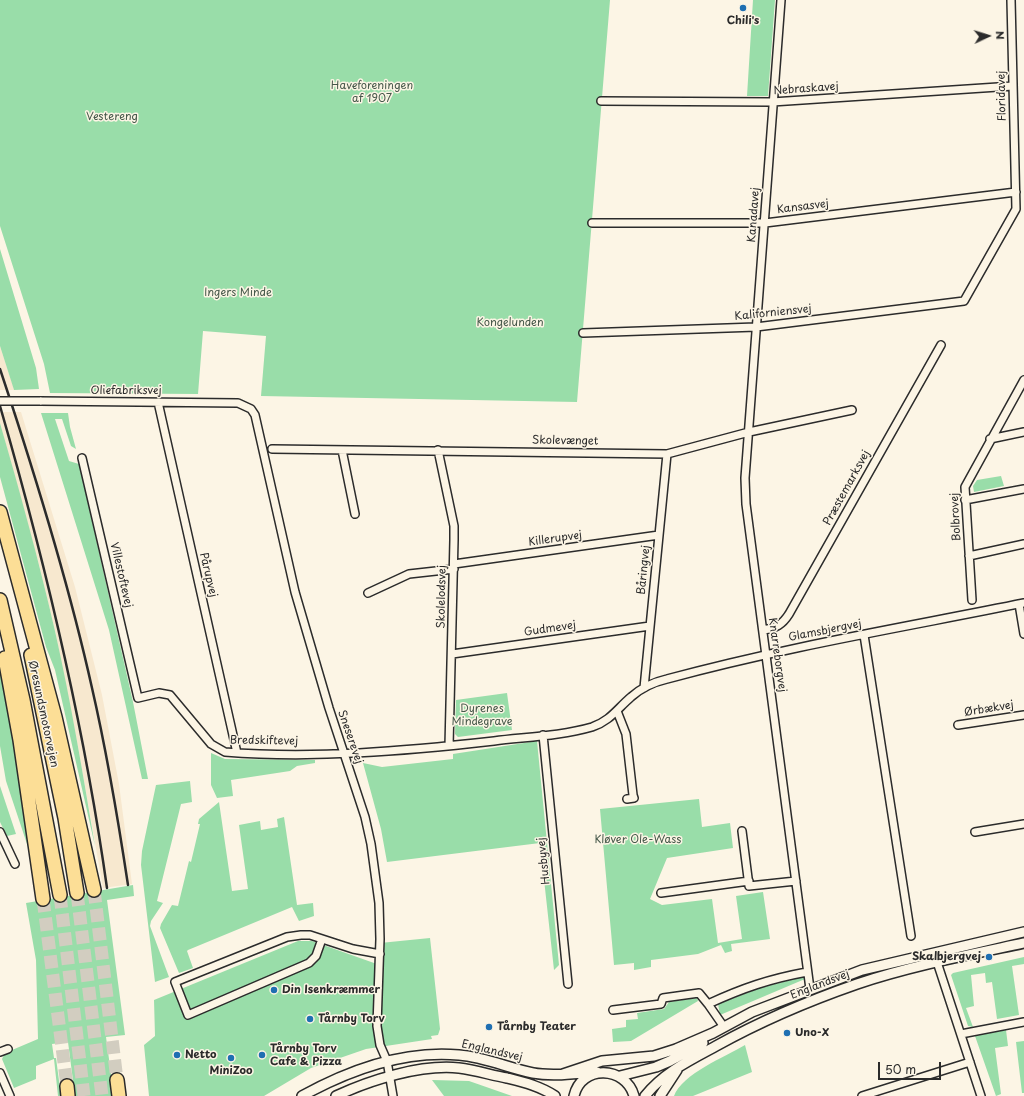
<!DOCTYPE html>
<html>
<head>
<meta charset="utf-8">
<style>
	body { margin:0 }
	#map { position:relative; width:1024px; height:1096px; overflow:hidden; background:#fcf5e5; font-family:"Playpen Sans",sans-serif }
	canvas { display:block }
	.north { position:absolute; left:968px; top:16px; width:40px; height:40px; -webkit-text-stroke:3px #fcf5e5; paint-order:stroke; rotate:86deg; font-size:11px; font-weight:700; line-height:16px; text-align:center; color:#2b2b2b }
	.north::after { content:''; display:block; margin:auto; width:14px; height:18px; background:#2b2b2b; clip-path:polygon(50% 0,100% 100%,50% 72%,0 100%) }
	.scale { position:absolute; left:878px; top:1062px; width:63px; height:18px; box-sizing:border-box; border:2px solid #2b2b2b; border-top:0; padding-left:5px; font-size:12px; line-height:14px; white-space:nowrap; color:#2b2b2b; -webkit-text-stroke:3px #fcf5e5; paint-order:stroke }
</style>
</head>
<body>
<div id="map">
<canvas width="1024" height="1096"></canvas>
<div class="north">N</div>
<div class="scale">50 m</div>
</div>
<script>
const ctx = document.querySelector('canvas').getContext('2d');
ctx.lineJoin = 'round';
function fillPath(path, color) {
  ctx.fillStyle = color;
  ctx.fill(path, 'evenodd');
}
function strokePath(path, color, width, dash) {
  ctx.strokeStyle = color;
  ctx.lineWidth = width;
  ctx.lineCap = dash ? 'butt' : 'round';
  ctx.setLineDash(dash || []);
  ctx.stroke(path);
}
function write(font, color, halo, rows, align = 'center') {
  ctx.font = font + ' "Playpen Sans",sans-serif';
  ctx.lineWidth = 3;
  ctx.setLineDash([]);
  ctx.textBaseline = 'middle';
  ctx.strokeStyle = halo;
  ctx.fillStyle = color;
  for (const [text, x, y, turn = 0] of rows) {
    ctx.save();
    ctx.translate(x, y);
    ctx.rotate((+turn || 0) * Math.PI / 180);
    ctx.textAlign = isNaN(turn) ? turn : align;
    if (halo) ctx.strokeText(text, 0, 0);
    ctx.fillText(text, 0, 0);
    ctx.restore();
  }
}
const built = new Path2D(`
	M 0,346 L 13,386 L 14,390 L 0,390 Z
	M 0,412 L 21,412 L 75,587 L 102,695 L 119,784 L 132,884 L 103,888 L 78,747 L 55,631 L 39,565 L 0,423 Z`);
const green = new Path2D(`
	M 0,0 L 610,0 L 577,402 L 261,396 L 266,336 L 203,331 L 198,394 L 50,393 L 44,364 L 0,226 Z
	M 753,0 L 775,0 L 768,96 L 747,96 Z
	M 0,249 L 36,368 L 39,389 L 14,390 L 0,346 Z
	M 41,413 L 68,413 L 70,427 L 76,449 L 71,446 L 62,419 L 55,419 L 69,461 L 79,464 L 133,702 L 148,779 L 142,779 L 109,630 Z
	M 0,423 C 20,492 39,561 55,631 C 71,702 83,774 95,846 L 55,670 L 46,647 L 0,477 Z
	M 1001,476 L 1004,486 L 974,492 L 973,486 L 977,480 Z
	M 0,663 L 18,767 L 30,853 L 6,781 L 0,746 Z
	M 507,693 L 512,730 L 458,737 L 455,734 L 456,700 Z
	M 537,741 L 559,965 L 554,970 L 540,843 L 387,862 L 381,829 L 363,763 L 382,767 L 453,759 L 453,754 Z
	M 211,753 L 225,759 L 315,760 L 315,763 L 297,766 L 290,771 L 231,780 L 233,796 L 217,798 L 211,785 Z
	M 190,781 L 192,802 L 181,804 L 157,901 L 163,903 L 151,921 L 150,926 L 169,977 L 155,982 L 141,865 L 142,851 L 156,785 Z
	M 0,786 L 16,834 L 7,836 L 0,822 Z
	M 699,799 L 702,827 L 730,823 L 733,848 L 667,858 L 650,899 L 662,905 L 712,899 L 718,943 L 742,939 L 736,896 L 763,892 L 770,939 L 731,944 L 732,951 L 725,953 L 721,945 L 698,954 L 651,960 L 651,967 L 634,970 L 634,963 L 614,965 L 600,809 Z
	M 219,802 L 232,891 L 248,889 L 239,825 L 260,821 L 261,830 L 278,827 L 277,819 L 284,817 L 297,905 L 313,903 L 314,916 L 299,921 L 292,907 L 188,950 L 187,951 L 193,968 L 179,973 L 160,928 L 161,924 L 172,905 L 178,906 L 189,861 L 191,862 L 200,824 L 198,824 L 199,819 Z
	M 133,885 L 134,896 L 107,900 L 125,1035 L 106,1037 L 114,1096 L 75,1096 L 68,1042 L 52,1044 L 54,1058 L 56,1058 L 61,1096 L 58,1096 L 54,1059 L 36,1066 L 36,1079 L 14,1088 L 2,1059 L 5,1053 L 38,1039 L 36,960 L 26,903 Z
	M 430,938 L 440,1029 L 438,1035 L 431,1036 L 432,1039 L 366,1049 L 311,1068 L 264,1096 L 149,1096 L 144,1045 L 155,1036 L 154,1000 L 298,941 L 312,941 L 374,963 L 380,962 L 380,943 Z
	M 1024,957 L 1024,964 L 1012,966 L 1019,1015 L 997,1019 L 992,982 L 986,983 L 985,973 L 971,975 L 974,1006 L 966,1008 L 973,1027 L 968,1026 L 951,975 L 953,973 Z
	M 802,977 L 805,979 L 720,1015 L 718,1004 L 760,988 Z
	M 697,998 L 698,1001 L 631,1041 L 613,1042 L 612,1029 L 626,1027 L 626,1020 L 638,1019 L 637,1013 L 664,1009 L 669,1002 Z
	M 1006,1030 L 1008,1046 L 995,1048 L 1001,1094 L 996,1096 L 975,1036 Z
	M 1024,1041 L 1024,1093 L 1022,1093 L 1016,1042 Z
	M 745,1045 L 752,1072 L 693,1096 L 674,1096 C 682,1074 725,1057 745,1045 Z
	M 432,1080 L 469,1081 L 512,1096 L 444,1096 Z`);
const motorwayTunnel = new Path2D(`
	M 94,890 L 117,1080
	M 77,893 L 102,1096
	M 60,895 L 84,1096
	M 43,899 L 67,1086`);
const minor = new Path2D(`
	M 781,0 L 745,478 L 746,504 L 810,989
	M 601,101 L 772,102 L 1013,86
	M 592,223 L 765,223 L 1016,192
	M 583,333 L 756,327 L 964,301 L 1016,209 L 1011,0
	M 40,401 L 238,403 L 251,409 L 255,415 L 295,592 L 329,708 L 365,817 L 371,844 L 379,903 L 380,939 L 377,1026 L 380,1045 L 387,1061 L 393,1096
	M 158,402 L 237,753
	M 990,439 L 1024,432
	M 272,449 L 667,454 L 749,432 L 852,410
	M 342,450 L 355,514
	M 438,450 L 454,526 L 454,540 L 449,746
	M 82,458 L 138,698 L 159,693 L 170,695 L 211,744 L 225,752 C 314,759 405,751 494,741 C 526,737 561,736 592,727 C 610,721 617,709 631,697 C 641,688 654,682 667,679 C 785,647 905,627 1024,603
	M 965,500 L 1024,489
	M 969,556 L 1024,544
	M 454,564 L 659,535
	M 368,593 L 409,574 L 454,569
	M 972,600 L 965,487 L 1024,380
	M 1019,604 L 1024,634
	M 763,630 C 776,628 782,625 789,614 L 941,345
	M 864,635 L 911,936
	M 452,654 L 650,626
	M 644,688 L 667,454
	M 617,711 L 626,734 L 633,795 L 634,798 L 627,799
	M 958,725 L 1024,715
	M 543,735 L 568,984
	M 742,831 L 749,886 L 796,881
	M 0,832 L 15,864
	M 975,832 L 1024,824
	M 661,893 L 749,881
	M 322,939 L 316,956 L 309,963 L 188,1015 L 175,982 L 287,937 L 301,935 L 310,935 L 353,949 L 380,954
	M 937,962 L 981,1096
	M 613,1010 L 661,1004 L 663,998 L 699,993 L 708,1004
	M 724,1027 L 708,1004 C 743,988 769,979 807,972
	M 961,1034 L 1024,1022
	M 0,1052 L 8,1049
	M 0,1073 L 10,1096
	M 862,1096 L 970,1062`);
const tertiary = new Path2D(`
	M 563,1074 L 602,1061 L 654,1056 L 676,1049 L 713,1033 L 752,1012 L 862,970 L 1024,932
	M 620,1076 L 656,1067 L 670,1061 L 703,1043
	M 302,1096 C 349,1070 405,1050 459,1055 C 485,1057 508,1068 533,1073 C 554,1077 577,1073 597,1072
	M 336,1096 C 370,1080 421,1064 459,1068 C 475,1070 491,1075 507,1078 C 523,1082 540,1086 555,1096
	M 574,1096 C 581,1064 626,1066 634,1096
	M 645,1096 C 663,1073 690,1060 716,1046 C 761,1021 808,1001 857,984 C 911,966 968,955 1024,943
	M 660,1096 L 677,1070`);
const motorway = new Path2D(`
	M 0,512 L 55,717 L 94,890
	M 0,600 L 23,700 L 60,895
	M 31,655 L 65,818 L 77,893
	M 5,658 L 20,740 L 43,899
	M 117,1080 L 119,1096
	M 67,1086 L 68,1096`);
const rail = new Path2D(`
	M 0,369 C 35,474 68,580 92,688 C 107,753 118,819 128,885
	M 0,406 C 46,565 84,724 107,888`);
const minorBridge = new Path2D(`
	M 0,401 L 40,401`);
const markers = [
	[743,8,4,"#1f6fb2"],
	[989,957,4,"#1f6fb2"],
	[274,990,4,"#1f6fb2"],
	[310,1019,4,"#1f6fb2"],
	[489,1027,4,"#1f6fb2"],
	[787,1033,4,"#1f6fb2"],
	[177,1055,4,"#1f6fb2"],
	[262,1055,4,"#1f6fb2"],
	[231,1058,4,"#1f6fb2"]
];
const poiNames = [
	["Chili's",743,21,"center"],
	["Skalbjergvej",981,957,"right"],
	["Din Isenkræmmer",282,990],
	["Tårnby Torv",318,1019],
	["Tårnby Teater",497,1027],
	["Uno-X",795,1033],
	["Tårnby Torv",270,1049],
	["Cafe & Pizza",270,1062],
	["Netto",185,1055],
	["MiniZoo",231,1071,"center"]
];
const parkNames = [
	["Haveforeningen",372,86],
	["af 1907",372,99],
	["Vestereng",112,117],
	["Ingers Minde",238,293],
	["Kongelunden",510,323],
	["Dyrenes",482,709],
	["Mindegrave",482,722],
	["Kløver Ole-Wass",638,840]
];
const streetNames = [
	["Nebraskavej",806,89,-4],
	["Floridavej",1002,96,-91],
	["Kansasvej",803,207,-7],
	["Kanadavej",754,215,-86],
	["Kaliforniensvej",773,313,-6],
	["Oliefabriksvej",126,391],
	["Skolevænget",565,441,1],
	["Præstemarksvej",847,488,-61],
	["Bolbrovej",956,517,-93],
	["Killerupvej",555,539,-8],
	["Båringvej",644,570,-84],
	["Villestoftevej",121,575,77],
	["Pårupvej",208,575,77],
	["Skolelodsvej",442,597,-89],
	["Gudmevej",550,629,-8],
	["Glamsbjergvej",825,631,-11],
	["Knarreborgvej",777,655,82],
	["Ørbækvej",989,709,-9],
	["Øresundsmotorvejen",43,714,78],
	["Sneserevej",350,737,71],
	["Bredskiftevej",264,741,1],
	["Husbyvej",544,861,-96],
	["Englandsvej",820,985,-21],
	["Englandsvej",492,1051,13]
];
fillPath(built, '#f7e8cf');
fillPath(green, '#99dda9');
strokePath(motorwayTunnel, '#d2cdc0', 13, [13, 6]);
strokePath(minor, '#2b2b2b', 10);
strokePath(tertiary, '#2b2b2b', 12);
strokePath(motorway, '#2b2b2b', 16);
strokePath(minor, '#fcf5e5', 7);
strokePath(tertiary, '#fcf5e5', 9);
strokePath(motorway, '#fcde96', 13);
strokePath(rail, '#2b2b2b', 2.5);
strokePath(minorBridge, '#2b2b2b', 10, []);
strokePath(minorBridge, '#fcf5e5', 7);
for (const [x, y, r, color] of markers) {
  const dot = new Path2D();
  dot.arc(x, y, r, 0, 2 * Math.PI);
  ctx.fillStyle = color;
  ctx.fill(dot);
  strokePath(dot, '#fcf5e5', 1.5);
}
write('bold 11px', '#2b2b2b', '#fcf5e5', poiNames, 'left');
write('11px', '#46584a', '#fcf5e5', parkNames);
write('11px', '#2b2b2b', '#fcf5e5', streetNames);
</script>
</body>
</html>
